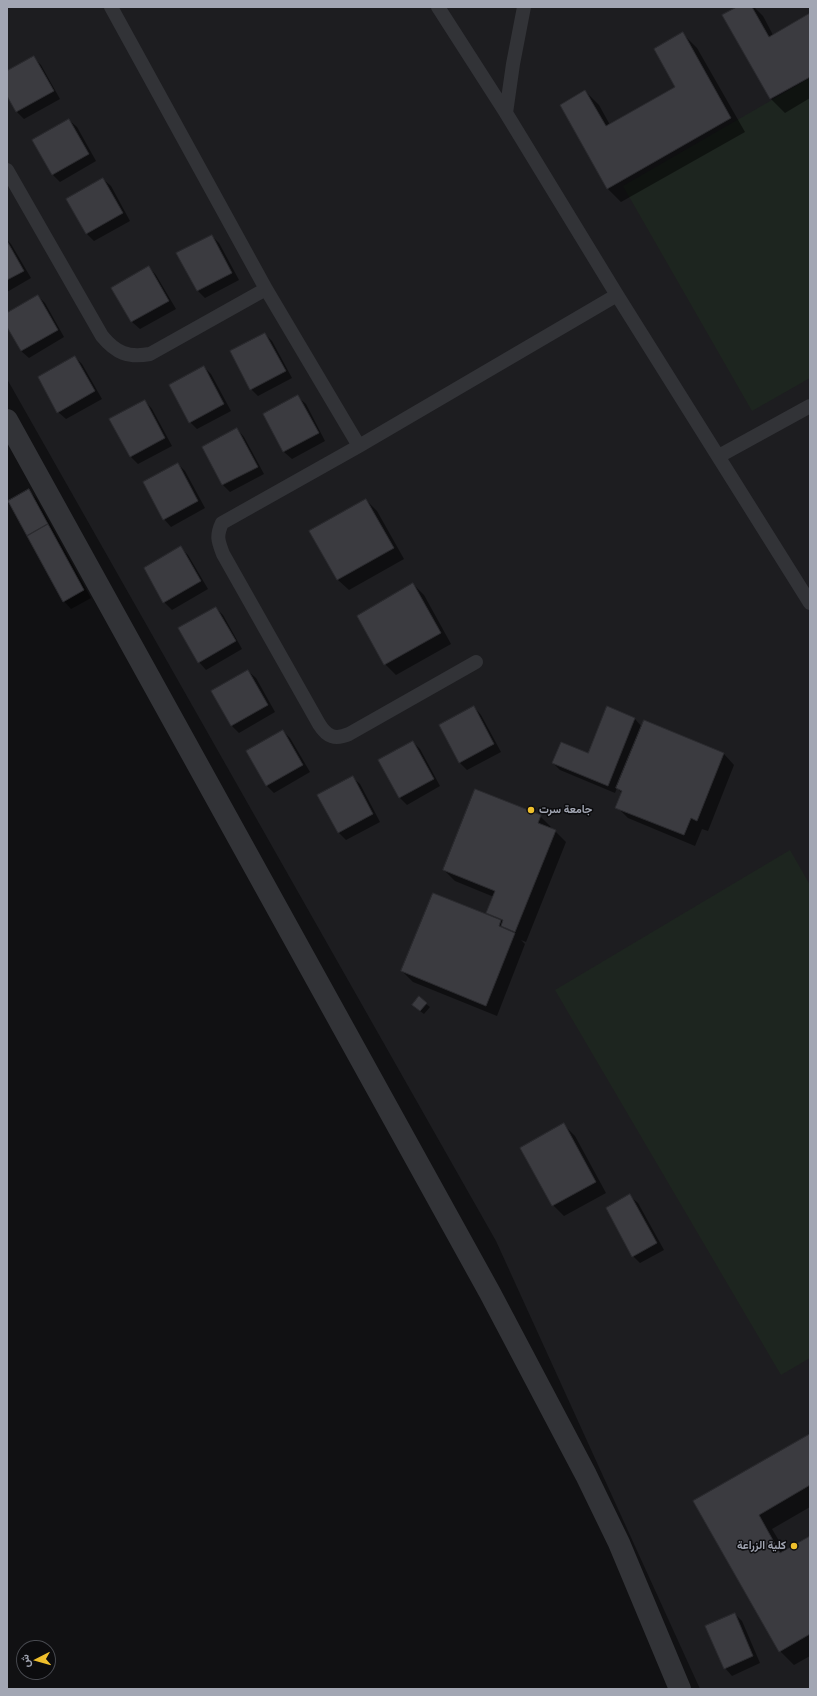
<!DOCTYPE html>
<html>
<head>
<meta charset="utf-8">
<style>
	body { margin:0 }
	#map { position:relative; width:817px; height:1696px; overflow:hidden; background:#111113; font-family:"IBM Plex Sans",Vazirmatn,sans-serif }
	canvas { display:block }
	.frame { position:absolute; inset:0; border:8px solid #a2a6b3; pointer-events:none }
	.north { position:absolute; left:16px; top:1640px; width:40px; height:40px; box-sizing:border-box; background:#0c0c0e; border:1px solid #484a50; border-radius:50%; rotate:264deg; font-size:11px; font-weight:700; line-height:16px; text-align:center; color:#a2a6b3 }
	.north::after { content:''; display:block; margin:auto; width:14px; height:18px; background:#efbf2c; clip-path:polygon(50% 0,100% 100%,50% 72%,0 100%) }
</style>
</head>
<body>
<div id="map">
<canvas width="817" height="1696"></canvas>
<div class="frame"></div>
<div class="north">ش</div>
</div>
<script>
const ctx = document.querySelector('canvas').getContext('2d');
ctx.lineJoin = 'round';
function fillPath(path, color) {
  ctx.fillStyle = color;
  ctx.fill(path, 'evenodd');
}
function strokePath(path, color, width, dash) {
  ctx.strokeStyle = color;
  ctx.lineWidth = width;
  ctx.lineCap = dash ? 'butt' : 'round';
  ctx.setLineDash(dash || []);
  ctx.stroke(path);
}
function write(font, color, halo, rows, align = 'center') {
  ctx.font = font + ' "IBM Plex Sans",Vazirmatn,sans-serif';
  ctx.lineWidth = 3;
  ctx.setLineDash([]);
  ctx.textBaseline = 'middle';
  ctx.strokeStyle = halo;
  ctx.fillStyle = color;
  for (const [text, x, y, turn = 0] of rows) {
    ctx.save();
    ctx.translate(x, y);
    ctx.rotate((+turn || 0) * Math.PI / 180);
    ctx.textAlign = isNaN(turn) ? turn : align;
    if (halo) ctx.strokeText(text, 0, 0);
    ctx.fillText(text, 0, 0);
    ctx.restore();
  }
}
const built = new Path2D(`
	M 7,7 L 810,7 L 810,1689 L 700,1689 L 496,1241 L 7,379 Z`);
const green = new Path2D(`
	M 810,78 L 810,378 L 752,411 L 623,186 Z
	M 790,850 L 810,885 L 810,1358 L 781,1375 L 555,990 Z`);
const shadow = new Path2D(`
	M 739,7 L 754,7 L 763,16 L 773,35 L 810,14 L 810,98 L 785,113 L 771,99 L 724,16 Z
	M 683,34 L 697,48 L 745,132 L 621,202 L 607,188 L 585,91 L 599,105 L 610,125 L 676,87 Z
	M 33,57 L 41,65 L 60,99 L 24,119 L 17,112 L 7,94 L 7,73 Z
	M 69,120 L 77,127 L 96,161 L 60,182 L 53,175 Z
	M 103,179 L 111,186 L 130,221 L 94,241 L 87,234 L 68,200 Z
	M 212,236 L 219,243 L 239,280 L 205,298 L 198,291 L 178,254 Z
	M 7,240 L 11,244 L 31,278 L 7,292 Z
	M 149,267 L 156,275 L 176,309 L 140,329 L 132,322 L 113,288 Z
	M 38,296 L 45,303 L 64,337 L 29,358 L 21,351 L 7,325 L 7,314 Z
	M 265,334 L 272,341 L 292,378 L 258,396 L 251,389 Z
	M 75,357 L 82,364 L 102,399 L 66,419 L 58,412 Z
	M 204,367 L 211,374 L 231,411 L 197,429 L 190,422 Z
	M 298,397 L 306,404 L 325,441 L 292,459 L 284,452 L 264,415 Z
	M 145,401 L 152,409 L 172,446 L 138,464 L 131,457 Z
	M 237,429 L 244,437 L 264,474 L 230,492 L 223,485 L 203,448 Z
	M 178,464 L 185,471 L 205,508 L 171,527 L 164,519 Z
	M 28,490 L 36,498 L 91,598 L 71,609 L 64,601 Z
	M 366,500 L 377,511 L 404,559 L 349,590 L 338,580 L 311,532 Z
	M 181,548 L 188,555 L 208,589 L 172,610 L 164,602 Z
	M 413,584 L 424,595 L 451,644 L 396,675 L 385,664 L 358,616 Z
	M 216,608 L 223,615 L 242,649 L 206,670 L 199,662 Z
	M 248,671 L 256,678 L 275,712 L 239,733 L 232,726 L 213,692 Z
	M 474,707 L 481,715 L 501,752 L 467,770 L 460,763 L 440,726 Z
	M 635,719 L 642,727 L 724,754 L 734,765 L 708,831 L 702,829 L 695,846 L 628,818 L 617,807 L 622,793 L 617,788 L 615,793 L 560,770 L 553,763 L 589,754 Z
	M 283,731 L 290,738 L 310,772 L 274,793 L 267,786 Z
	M 413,742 L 420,749 L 440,786 L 407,805 L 399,797 Z
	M 352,777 L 360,784 L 380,822 L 346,840 L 338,832 Z
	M 540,816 L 551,827 L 550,829 L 555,831 L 566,842 L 526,942 L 521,940 L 525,944 L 497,1016 L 413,982 L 402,971 L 493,918 L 488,913 L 494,897 L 455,881 L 444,870 Z
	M 426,1004 L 430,1007 L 424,1014 L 416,1008 Z
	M 564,1125 L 575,1136 L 606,1193 L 564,1216 L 553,1205 Z
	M 630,1196 L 638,1203 L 664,1250 L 640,1263 L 633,1256 Z
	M 810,1435 L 810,1507 L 772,1529 L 785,1551 L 810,1537 L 810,1656 L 794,1665 L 780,1651 L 695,1501 Z
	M 735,1614 L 742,1621 L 760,1663 L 732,1676 L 725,1668 Z`);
const building = new Path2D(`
	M 737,7 L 752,7 L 769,37 L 810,13 L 810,77 L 770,99 L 722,15 Z
	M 683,32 L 731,118 L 607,189 L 560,105 L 585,90 L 606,126 L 675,87 L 654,49 Z
	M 34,56 L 54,91 L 16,112 L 7,96 L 7,71 Z
	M 69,119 L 89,154 L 52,175 L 32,140 Z
	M 103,178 L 123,213 L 86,234 L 66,199 Z
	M 212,235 L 232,273 L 197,291 L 176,253 Z
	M 7,241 L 24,271 L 7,280 Z
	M 149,266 L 169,301 L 131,322 L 111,288 Z
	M 38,295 L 58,330 L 21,351 L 7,327 L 7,313 Z
	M 265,333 L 286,371 L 250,390 L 230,351 Z
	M 75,356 L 95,391 L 57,413 L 38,377 Z
	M 204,366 L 224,404 L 189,423 L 169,385 Z
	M 298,395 L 319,433 L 283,452 L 263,414 Z
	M 145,400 L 165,438 L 130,457 L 109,419 Z
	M 237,428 L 258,467 L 222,485 L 202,447 Z
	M 178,463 L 198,501 L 163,520 L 143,482 Z
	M 29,489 L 48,524 L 27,536 L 8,501 Z
	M 366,499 L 394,548 L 337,580 L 309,531 Z
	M 48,524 L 84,590 L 63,602 L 27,536 Z
	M 181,546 L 201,581 L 163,603 L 144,568 Z
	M 413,583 L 441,633 L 384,665 L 357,616 Z
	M 216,607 L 236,641 L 198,663 L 178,628 Z
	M 248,670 L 268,705 L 231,726 L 211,691 Z
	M 474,706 L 494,744 L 459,763 L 439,725 Z
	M 607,706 L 635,718 L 608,786 L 552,763 L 561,742 L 588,753 Z
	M 644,720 L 724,753 L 697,821 L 691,818 L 684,835 L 615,808 L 622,791 L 616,788 Z
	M 283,730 L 303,765 L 266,786 L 246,751 Z
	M 413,741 L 434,779 L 399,798 L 378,760 Z
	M 353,776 L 373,814 L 338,833 L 317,795 Z
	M 475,789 L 541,815 L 538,823 L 556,830 L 515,932 L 501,926 L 503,920 L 486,913 L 495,891 L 443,870 Z
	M 433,893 L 501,920 L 499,926 L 515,933 L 486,1006 L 401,971 Z
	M 419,996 L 427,1003 L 420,1011 L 412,1005 Z
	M 564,1123 L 596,1182 L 552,1206 L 520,1148 Z
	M 630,1194 L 657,1243 L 632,1257 L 606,1208 Z
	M 810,1434 L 810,1485 L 759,1515 L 780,1553 L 810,1536 L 810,1634 L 779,1652 L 693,1501 Z
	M 735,1613 L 753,1656 L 724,1669 L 705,1626 Z`);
const lane = new Path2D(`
	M 111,7 L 266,289 L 359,446
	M 438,7 L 506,113 L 617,295 L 810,603
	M 506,113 L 513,64 L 524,7
	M 7,170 L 102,336 C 116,353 128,358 150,354 L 266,289
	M 719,456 L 810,406
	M 476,662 L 349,734 C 335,740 327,737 319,724 L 223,554 C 218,541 216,536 222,523 L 359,446 L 617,295`);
const street = new Path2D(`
	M 7,420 L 490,1293 L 586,1475 L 619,1543 L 680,1689`);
const markers = [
	[531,810,4,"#efbf2c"],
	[794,1546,4,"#efbf2c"]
];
const poiNames = [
	["جامعة سرت",539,810],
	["كلية الزراعة",786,1546,"right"]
];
fillPath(built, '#1d1d20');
fillPath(green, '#1d251f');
fillPath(shadow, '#0007');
fillPath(building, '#3b3b40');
strokePath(building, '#2b2b2f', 1);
strokePath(lane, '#323337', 14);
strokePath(street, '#323337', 22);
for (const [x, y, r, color] of markers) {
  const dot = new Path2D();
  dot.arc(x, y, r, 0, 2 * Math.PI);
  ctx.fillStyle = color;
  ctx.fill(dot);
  strokePath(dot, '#0c0c0e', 1.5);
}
write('bold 11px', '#a2a6b3', '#0c0c0e', poiNames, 'left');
</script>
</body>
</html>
